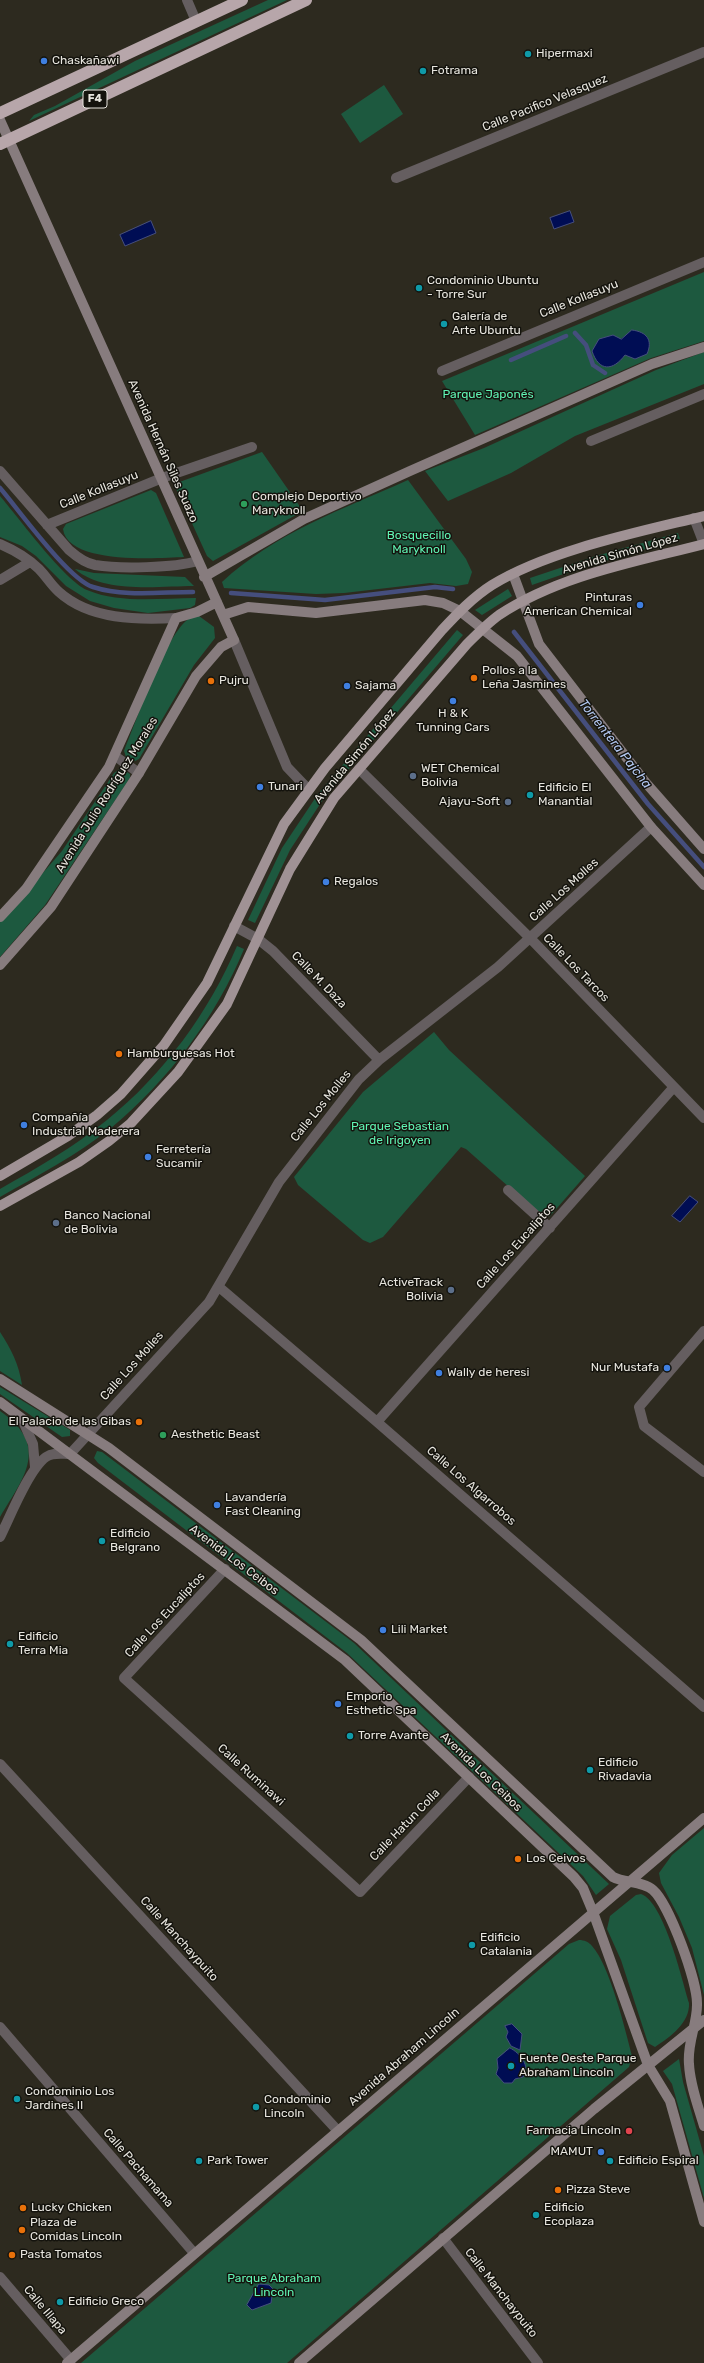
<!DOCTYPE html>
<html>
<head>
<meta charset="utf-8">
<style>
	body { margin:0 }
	canvas { display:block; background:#2d2a1f }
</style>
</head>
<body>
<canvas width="704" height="2363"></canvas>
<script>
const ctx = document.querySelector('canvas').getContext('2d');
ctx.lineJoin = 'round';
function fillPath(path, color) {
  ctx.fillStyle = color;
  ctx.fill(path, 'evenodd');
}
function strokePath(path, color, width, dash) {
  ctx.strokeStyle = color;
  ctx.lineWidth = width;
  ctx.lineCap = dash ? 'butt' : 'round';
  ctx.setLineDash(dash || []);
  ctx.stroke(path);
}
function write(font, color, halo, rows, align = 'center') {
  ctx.font = font + ' Rubik,sans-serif';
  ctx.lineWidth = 3;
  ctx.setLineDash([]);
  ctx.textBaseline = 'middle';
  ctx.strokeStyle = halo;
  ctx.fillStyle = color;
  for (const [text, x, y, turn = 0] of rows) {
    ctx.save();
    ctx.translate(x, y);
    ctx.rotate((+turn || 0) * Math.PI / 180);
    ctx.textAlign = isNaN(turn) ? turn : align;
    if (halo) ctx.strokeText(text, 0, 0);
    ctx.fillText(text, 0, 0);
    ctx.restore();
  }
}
const green = new Path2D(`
	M 268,0 L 287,0 L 29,121 L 34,115 L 55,106 L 135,61 Z
	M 384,85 L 403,114 L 360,143 L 341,114 Z
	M 704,272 L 704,341 L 651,358 L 475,435 L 442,381 Z
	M 704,352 L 704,384 L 575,436 L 511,473 L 448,501 L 425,471 L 484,448 L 656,370 Z
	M 262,452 L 303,511 L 213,561 L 207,556 L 174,484 Z
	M 408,480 L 466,559 L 472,572 L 468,584 L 456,586 L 430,583 L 344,593 L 316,594 L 224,588 L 222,582 C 275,533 343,509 408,480 Z
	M 151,490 L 156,493 L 184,557 C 158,558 68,565 63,529 L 66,524 Z
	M 0,496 C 19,518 64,580 87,590 C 120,604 161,598 196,598 L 195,605 L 190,608 L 148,613 L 114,608 L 90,601 L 66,586 L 36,556 L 22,546 L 0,537 Z
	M 678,533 L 680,539 L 578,569 L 532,585 L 530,578 L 596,556 Z
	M 75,569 L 94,573 L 185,577 L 194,586 C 158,586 104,594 75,569 Z
	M 508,589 L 512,596 L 482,615 L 475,610 Z
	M 199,616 L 214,627 L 215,638 L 194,665 L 139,759 L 135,761 L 126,757 L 124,751 C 136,723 166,632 190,618 C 193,616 196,617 199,616 Z
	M 457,630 L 463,635 L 324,798 L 290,850 L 255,923 L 248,920 L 282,848 L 318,794 Z
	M 121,768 L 130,774 L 130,778 L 45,905 L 0,957 L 0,922 L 62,851 L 114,773 Z
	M 237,946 L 244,949 C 216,1017 168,1081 111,1128 C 77,1155 37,1176 0,1197 L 0,1189 C 37,1168 74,1147 107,1120 C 163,1075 209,1012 237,946 Z
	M 434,1032 L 449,1050 L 585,1176 L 550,1216 L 544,1218 L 466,1149 L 461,1147 L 383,1237 L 370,1243 L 363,1240 L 298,1185 L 294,1177 L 363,1092 Z
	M 0,1332 C 11,1349 19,1364 22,1385 L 0,1371 Z
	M 0,1387 L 70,1430 L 70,1436 L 62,1437 L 0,1394 Z
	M 0,1411 C 50,1446 25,1476 0,1517 Z
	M 97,1451 L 102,1452 L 354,1643 L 609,1884 L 596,1895 L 583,1876 L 347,1653 L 98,1463 L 94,1458 Z
	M 704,1828 L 704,1995 L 692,1948 L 679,1917 L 661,1883 L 659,1873 L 672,1855 Z
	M 641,1894 C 664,1902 682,1980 689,2003 C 690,2023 670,2037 655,2047 L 648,2043 L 621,1960 L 607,1929 L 610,1916 L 636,1895 Z
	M 579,1940 C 584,1940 589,1942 592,1946 C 610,1966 625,2029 632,2056 L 629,2067 L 287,2363 L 81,2363 L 569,1944 Z
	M 679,2059 L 683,2082 L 704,2156 L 704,2198 L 672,2084 L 663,2071 Z`);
const water = new Path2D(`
	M 570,211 L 574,222 L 554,229 L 550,218 Z
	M 151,221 L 156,233 L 125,246 L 120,235 Z
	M 632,330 C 647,332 653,340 647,354 L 635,359 L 625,355 C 613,371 599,372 592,351 L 599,339 L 613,335 L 621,339 Z
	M 690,1196 L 698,1202 L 680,1222 L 672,1216 Z
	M 512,2024 L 522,2034 L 520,2050 L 511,2046 L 506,2037 L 508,2032 L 505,2026 Z
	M 510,2048 C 520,2053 531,2066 523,2077 L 515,2079 L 512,2083 L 504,2083 L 496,2074 L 498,2068 L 497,2059 Z
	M 259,2284 L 269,2285 L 273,2289 L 271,2303 L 252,2310 L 247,2305 Z`);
const stream = new Path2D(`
	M 575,333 L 586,345 L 593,365 L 605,373
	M 511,360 L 566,336
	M 0,488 C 19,510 68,579 93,587 C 124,597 160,592 193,592
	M 231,593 L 325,600 L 435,587 L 453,589
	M 514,632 L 648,804 L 704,867`);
const street = new Path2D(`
	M 187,0 L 196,21
	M 396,178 L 704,52
	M 442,371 L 704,262
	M 591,441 L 704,394
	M 0,471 L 69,550 C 77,557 85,563 95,565 C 119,569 175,568 197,561
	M 694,518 L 704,544
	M 47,525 L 162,478 L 252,447
	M 0,544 C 14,550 28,558 39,569 C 46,576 51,585 59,592 C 90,620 138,620 176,618
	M 0,580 L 30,562
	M 234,640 L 287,767 L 308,789
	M 115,756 L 139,773
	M 359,769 L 530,938 L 704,1118
	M 234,926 L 258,939 L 273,951 L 379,1060
	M 508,1190 L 550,1228
	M 219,1287 L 377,1422 L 704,1707
	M 704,1331 L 639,1407 L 644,1426 L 704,1472
	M 22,1419 L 33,1444 L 35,1467
	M 377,1422 L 673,1088
	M 0,1537 C 10,1517 29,1469 46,1457 C 53,1452 62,1454 70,1454 L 209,1302 L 279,1182 L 359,1079 L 379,1060 L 498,967 L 651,827
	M 225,1569 L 124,1678 L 360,1892 L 469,1777
	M 0,1764 L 338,2131
	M 0,2027 L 194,2253
	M 443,2238 L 538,2363
	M 0,2277 L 71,2360`);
const secondary = new Path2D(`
	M 0,120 L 234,640 L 221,647 L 196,676 L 139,773 L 51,907 L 0,965
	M 513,574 L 539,644 L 646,783 L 704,849
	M 204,577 L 304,519 L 410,471 L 652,364 L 704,347
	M 223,615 L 248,607 L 316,613 L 425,600 L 443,603 L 460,611 L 517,656 L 651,827 L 704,885
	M 0,917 L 26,889 L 109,767 L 176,618 L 197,612 L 217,602
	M 0,1379 L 109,1448 L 361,1640 L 613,1877 C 624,1883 643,1881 653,1890 C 669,1904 698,1982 697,2005 C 697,2025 687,2043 689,2064 C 690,2085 698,2106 704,2126
	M 0,1402 L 345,1660 L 574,1877 L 583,1888 L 593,1912 L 648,2065 L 670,2101 L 704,2222
	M 67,2363 L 704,1818
	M 299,2363 L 594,2109 L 704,2020`);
const primary = new Path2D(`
	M 0,1176 L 68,1136 L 97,1115 L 121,1094 L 164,1045 L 207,983 L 284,824 L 325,768 L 442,630 C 457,614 473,597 492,585 C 549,550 639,532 704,516
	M 0,1206 L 79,1162 L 109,1141 L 131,1123 L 178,1072 L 227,1004 L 290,869 L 334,798 L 467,644 C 477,634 488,623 499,615 C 560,575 635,562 704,544`);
const highway = new Path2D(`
	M 0,113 L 242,0
	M 0,144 L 306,0`);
const markers = [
	[528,54,4,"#0f9aa8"],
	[44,61,4,"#3f7fe0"],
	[423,71,4,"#0f9aa8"],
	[419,288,4,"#0f9aa8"],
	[444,324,4,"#0f9aa8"],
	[244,504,4,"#2e9e5b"],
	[640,605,4,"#3f7fe0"],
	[474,678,4,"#e8710a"],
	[211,681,4,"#e8710a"],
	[347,686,4,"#3f7fe0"],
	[453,701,4,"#3f7fe0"],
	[413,776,4,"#5c6f8a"],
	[260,787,4,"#3f7fe0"],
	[530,795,4,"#0f9aa8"],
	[508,802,4,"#5c6f8a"],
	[326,882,4,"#3f7fe0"],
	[119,1054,4,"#e8710a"],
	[24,1125,4,"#3f7fe0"],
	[148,1157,4,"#3f7fe0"],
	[56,1223,4,"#5c6f8a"],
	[451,1290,4,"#5c6f8a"],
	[667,1368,4,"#3f7fe0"],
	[439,1373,4,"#3f7fe0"],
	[139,1422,4,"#e8710a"],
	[163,1435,4,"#2e9e5b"],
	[217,1505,4,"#3f7fe0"],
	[102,1541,4,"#0f9aa8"],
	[383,1630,4,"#3f7fe0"],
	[10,1644,4,"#0f9aa8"],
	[338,1704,4,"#3f7fe0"],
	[350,1736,4,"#0f9aa8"],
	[590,1770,4,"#0f9aa8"],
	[518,1859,4,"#e8710a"],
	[472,1945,4,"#0f9aa8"],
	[511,2066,4,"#0f9aa8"],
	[17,2099,4,"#0f9aa8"],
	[256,2107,4,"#0f9aa8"],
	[629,2131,4,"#e0444e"],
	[601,2152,4,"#3f7fe0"],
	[199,2161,4,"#0f9aa8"],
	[610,2161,4,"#0f9aa8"],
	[558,2190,4,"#e8710a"],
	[23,2208,4,"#e8710a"],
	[536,2215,4,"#0f9aa8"],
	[22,2230,4,"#e8710a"],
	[12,2255,4,"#e8710a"],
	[60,2302,4,"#0f9aa8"]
];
const shields = [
	[95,99,24]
];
const shieldNames = [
	["F4",95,99]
];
const poiNames = [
	["Hipermaxi",536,54],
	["Chaskañawi",52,61],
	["Fotrama",431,71],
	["Condominio Ubuntu",427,281],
	["- Torre Sur",427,295],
	["Galería de",452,317],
	["Arte Ubuntu",452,331],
	["Complejo Deportivo",252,497],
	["Maryknoll",252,511],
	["Pinturas",632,598,"right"],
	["American Chemical",632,612,"right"],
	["Pollos a la",482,671],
	["Leña Jasmines",482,685],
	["Pujru",219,681],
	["Sajama",355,686],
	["H & K",453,714,"center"],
	["Tunning Cars",453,728,"center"],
	["WET Chemical",421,769],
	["Bolivia",421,783],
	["Tunari",268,787],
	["Edificio El",538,788],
	["Manantial",538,802],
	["Ajayu-Soft",500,802,"right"],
	["Regalos",334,882],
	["Hamburguesas Hot",127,1054],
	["Compañía",32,1118],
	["Industrial Maderera",32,1132],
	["Ferretería",156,1150],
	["Sucamir",156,1164],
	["Banco Nacional",64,1216],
	["de Bolivia",64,1230],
	["ActiveTrack",443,1283,"right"],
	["Bolivia",443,1297,"right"],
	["Nur Mustafa",659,1368,"right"],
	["Wally de heresi",447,1373],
	["El Palacio de las Gibas",131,1422,"right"],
	["Aesthetic Beast",171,1435],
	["Lavandería",225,1498],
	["Fast Cleaning",225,1512],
	["Edificio",110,1534],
	["Belgrano",110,1548],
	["Lili Market",391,1630],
	["Edificio",18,1637],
	["Terra Mia",18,1651],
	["Emporio",346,1697],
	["Esthetic Spa",346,1711],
	["Torre Avante",358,1736],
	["Edificio",598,1763],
	["Rivadavia",598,1777],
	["Los Ceivos",526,1859],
	["Edificio",480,1938],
	["Catalania",480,1952],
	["Fuente Oeste Parque",519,2059],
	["Abraham Lincoln",519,2073],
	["Condominio Los",25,2092],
	["Jardines II",25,2106],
	["Condominio",264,2100],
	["Lincoln",264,2114],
	["Farmacia Lincoln",621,2131,"right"],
	["MAMUT",593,2152,"right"],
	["Park Tower",207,2161],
	["Edificio Espiral",618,2161],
	["Pizza Steve",566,2190],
	["Lucky Chicken",31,2208],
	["Edificio",544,2208],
	["Ecoplaza",544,2222],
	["Plaza de",30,2223],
	["Comidas Lincoln",30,2237],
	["Pasta Tomatos",20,2255],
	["Edificio Greco",68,2302]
];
const streetNames = [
	["Calle Pacifico Velasquez",545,103,-22],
	["Calle Kollasuyu",579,299,-22],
	["Avenida Hernán Siles Suazo",163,451,66],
	["Calle Kollasuyu",99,490,-22],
	["Avenida Simón López",620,554,-16],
	["Avenida Simón López",355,756,-50],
	["Avenida Julio Rodríguez Morales",107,795,-58],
	["Calle Los Molles",564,890,-42],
	["Calle Los Tarcos",576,968,46],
	["Calle M. Daza",319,980,46],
	["Calle Los Molles",321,1106,-51],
	["Calle Los Eucaliptos",516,1246,-48],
	["Calle Los Molles",132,1366,-48],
	["Calle Los Algarrobos",471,1486,41],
	["Avenida Los Ceibos",234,1560,37],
	["Calle Los Eucaliptos",165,1615,-47],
	["Avenida Los Ceibos",481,1772,44],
	["Calle Ruminawi",251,1775,42],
	["Calle Hatun Colla",405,1825,-46],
	["Calle Manchaypuito",179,1939,48],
	["Avenida Abraham Lincoln",404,2057,-41],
	["Calle Pachamama",138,2168,49],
	["Calle Manchaypuito",501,2293,52],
	["Calle Illapa",45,2310,50]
];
const parkNames = [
	["Parque Japonés",488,395],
	["Bosquecillo",419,536],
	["Maryknoll",419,550],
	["Parque Sebastian",400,1127],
	["de Irigoyen",400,1141],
	["Parque Abraham",274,2279],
	["Lincoln",274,2293]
];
const waterNames = [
	["Torrentera Pajcha",615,744,52]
];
fillPath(green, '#1d593f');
fillPath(water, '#000d54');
strokePath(water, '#454e7d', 1);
strokePath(stream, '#454e7d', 4.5);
strokePath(street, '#655e60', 10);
strokePath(secondary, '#877c7e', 10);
strokePath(primary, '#a09295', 10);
strokePath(highway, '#b7a6aa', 12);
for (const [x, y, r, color] of markers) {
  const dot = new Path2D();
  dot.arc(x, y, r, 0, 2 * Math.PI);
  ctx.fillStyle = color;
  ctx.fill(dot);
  strokePath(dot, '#14130d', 1.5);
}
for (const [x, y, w] of shields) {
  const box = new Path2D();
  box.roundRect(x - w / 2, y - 9, w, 18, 3);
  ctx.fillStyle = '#14130d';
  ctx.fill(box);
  strokePath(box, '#e7e5de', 1);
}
write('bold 11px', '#e7e5de', null, shieldNames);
write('12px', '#e7e5de', '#14130d', poiNames, 'left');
write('12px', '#e7e5de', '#14130d', streetNames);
write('12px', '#60f5b4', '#14130d', parkNames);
write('italic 13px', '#b1c6ef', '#14130d', waterNames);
</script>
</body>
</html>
